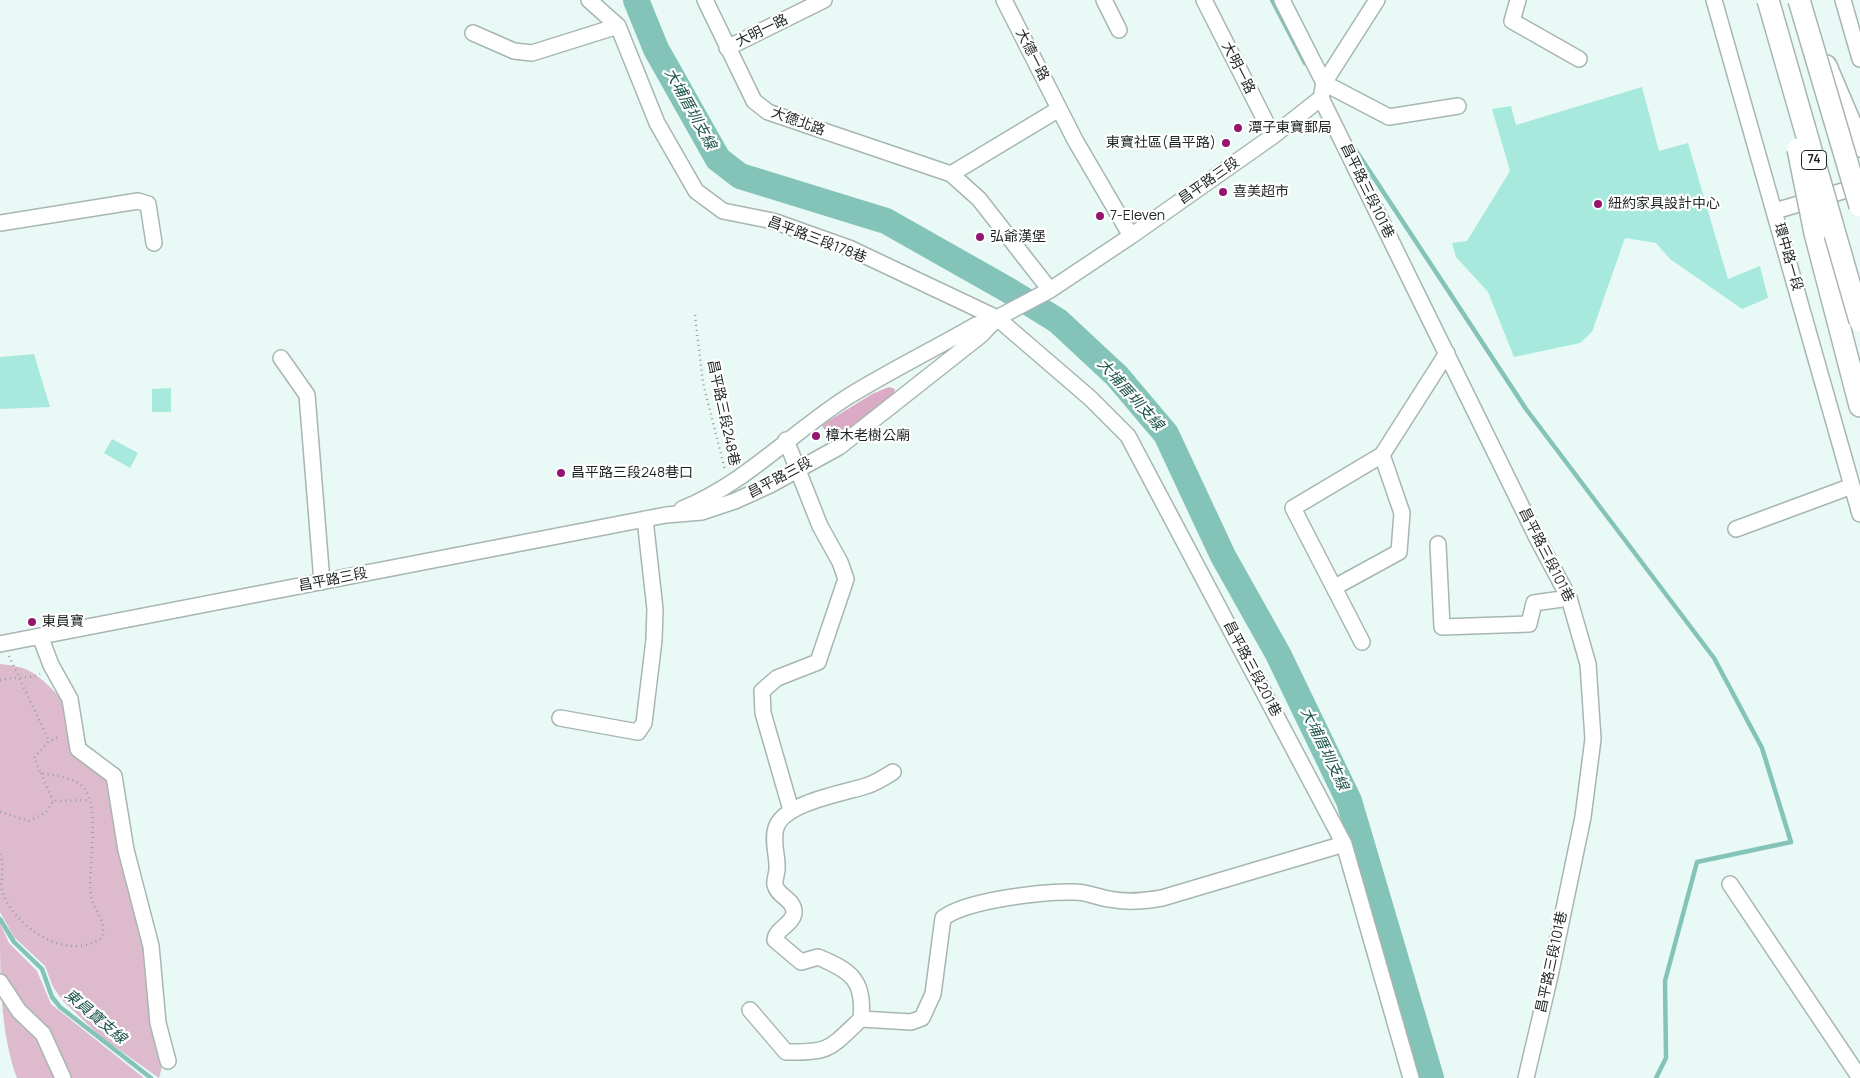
<!DOCTYPE html>
<html>
<head>
<meta charset="utf-8">
<style>
	body { margin:0 }
	canvas { display:block; background:#e9f9f5 }
</style>
</head>
<body>
<canvas width="1860" height="1078"></canvas>
<script>
const ctx = document.querySelector('canvas').getContext('2d');
ctx.lineJoin = 'round';
function fillPath(path, color) {
  ctx.fillStyle = color;
  ctx.fill(path, 'evenodd');
}
function strokePath(path, color, width, dash) {
  ctx.strokeStyle = color;
  ctx.lineWidth = width;
  ctx.lineCap = dash ? 'butt' : 'round';
  ctx.setLineDash(dash || []);
  ctx.stroke(path);
}
function write(font, color, halo, rows, align = 'center') {
  ctx.font = font + ' Manrope,"Noto Sans TC",sans-serif';
  ctx.lineWidth = 4.5;
  ctx.setLineDash([]);
  ctx.textBaseline = 'middle';
  ctx.strokeStyle = halo;
  ctx.fillStyle = color;
  for (const [text, x, y, turn = 0] of rows) {
    ctx.save();
    ctx.translate(x, y);
    ctx.rotate((+turn || 0) * Math.PI / 180);
    ctx.textAlign = isNaN(turn) ? turn : align;
    if (halo) ctx.strokeText(text, 0, 0);
    ctx.fillText(text, 0, 0);
    ctx.restore();
  }
}
const green = new Path2D(`
	M 0,664 C 10,665 25,667 33,673 C 47,682 74,710 80,725 C 89,747 88,757 110,772 L 135,890 L 163,1063 L 159,1078 L 101,1037 L 63,1001 L 53,987 L 45,966 L 14,937 L 0,912 Z
	M 0,923 L 9,943 L 37,971 L 51,1004 L 144,1078 L 17,1078 C 0,1033 0,974 0,923 Z`);
const forest = new Path2D(`
	M 889,387 L 895,389 L 893,396 L 832,444 L 822,425 L 872,394 Z`);
const stream = new Path2D(`
	M 1272,0 L 1305,63
	M 1351,143 L 1526,409 L 1714,658 L 1762,748 L 1791,842 L 1697,862 L 1665,981 L 1666,1058 L 1656,1078
	M 0,919 L 14,942 L 42,969 L 52,997 L 60,1007 L 151,1078`);
const river = new Path2D(`
	M 636,0 L 656,49 L 718,159 L 740,176 L 886,221 L 1008,290 L 1058,321 L 1117,376 L 1166,434 L 1223,556 L 1278,654 L 1349,801 L 1431,1078`);
const building = new Path2D(`
	M 1642,87 L 1659,151 L 1688,143 L 1728,279 L 1760,266 L 1768,298 L 1742,309 L 1670,259 L 1656,243 L 1625,238 L 1592,332 L 1580,343 L 1514,357 L 1488,292 L 1456,257 L 1452,243 L 1467,241 L 1510,171 L 1492,109 L 1511,106 L 1516,125 Z
	M 34,354 L 50,407 L 0,409 L 0,357 Z
	M 171,388 L 171,412 L 152,412 L 152,389 Z
	M 112,439 L 138,453 L 130,468 L 104,453 Z`);
const path = new Path2D(`
	M 695,315 L 703,383 L 725,470
	M 9,656 L 49,741
	M 0,680 C 13,677 28,679 40,674
	M 41,773 L 53,801
	M 0,812 L 29,821 L 46,812 L 53,801 L 90,800
	M 0,854 C 5,865 0,881 2,892 C 16,928 66,962 102,938 C 107,919 94,913 91,895 C 87,869 101,809 84,788 C 75,777 54,776 41,773 L 34,758 L 49,741 L 60,736`);
const minor = new Path2D(`
	M 589,0 L 618,26 L 657,123 L 696,191 L 723,211 L 773,221 L 849,248 L 997,318 L 1090,398 L 1128,436 L 1344,844 L 1411,1078
	M 705,0 L 754,101 L 768,112 L 951,174 L 979,199 L 1050,290
	M 1004,0 L 1075,140 L 1131,236
	M 1104,0 L 1119,30
	M 1204,0 L 1273,136
	M 1282,0 L 1324,83
	M 1518,0 L 1512,21 L 1579,59
	M 1714,0 L 1860,514
	M 1843,0 L 1860,59
	M 473,33 L 514,51 L 532,53 L 618,26
	M 727,48 L 824,0
	M 1324,83 L 1389,117 L 1458,106
	M 1321,98 L 1537,538 L 1569,598 L 1588,664 L 1593,739 L 1583,817 L 1550,976 L 1526,1078
	M 951,174 L 1059,109
	M 1775,211 L 1860,186
	M 0,223 L 138,201 L 148,204 L 154,243
	M 281,358 L 307,395 L 322,582
	M 786,440 L 820,526 L 840,562 L 846,579 L 818,662 L 777,678 L 762,691 L 763,713 L 791,810
	M 682,509 C 746,483 792,432 849,396 C 890,371 934,349 976,325 L 997,318 L 1050,290 L 1131,236 L 1273,136 L 1321,98 L 1324,83 L 1377,0
	M 1736,529 L 1852,486
	M 1438,544 L 1442,627 L 1529,624 L 1534,603 L 1569,598
	M 1335,587 L 1399,552 L 1402,513 L 1382,455 L 1447,353
	M 40,636 L 51,665 L 70,699 L 78,749 L 114,776 L 126,850 L 151,946 L 158,1023 L 168,1061
	M 1362,642 L 1293,508 L 1382,455
	M 0,644 L 666,515 L 702,512 L 735,501 L 770,485 L 839,447 L 981,335 L 997,318
	M 560,718 L 638,732 L 644,723 L 654,640 L 655,609 L 645,519
	M 1730,884 L 1860,1078
	M 0,982 L 19,1011 L 43,1034 L 63,1078
	M 750,1010 L 786,1052 C 831,1053 830,1048 861,1019 L 911,1022 L 922,1018 L 933,994 L 943,918 C 967,900 1044,891 1075,892 C 1086,892 1097,897 1109,899 C 1127,903 1144,901 1162,898 L 1344,844
	M 861,1019 C 865,980 851,971 818,957 L 801,962 L 775,940 C 776,928 794,924 794,912 C 794,899 778,897 775,885 C 774,879 778,872 777,866 C 777,853 772,841 776,828 C 783,803 844,793 866,786 C 876,783 885,777 893,772`);
const highway = new Path2D(`
	M 1826,66 L 1860,146
	M 1815,233 L 1860,406`);
const highwayBridge = new Path2D(`
	M 1768,0 L 1860,321
	M 1799,0 L 1860,206
	M 1798,149 L 1815,233`);
const markers = [
	[1238,128,5,"#94146e"],
	[1226,143,5,"#94146e"],
	[1223,192,5,"#94146e"],
	[1598,204,5,"#94146e"],
	[1100,216,5,"#94146e"],
	[980,237,5,"#94146e"],
	[816,436,5,"#94146e"],
	[561,473,5,"#94146e"],
	[32,622,5,"#94146e"]
];
const shields = [
	[1814,160,25]
];
const shieldNames = [
	["74",1814,160]
];
const streetNames = [
	["大明一路",762,31,-26],
	["大德一路",1032,55,63],
	["大明一路",1238,68,63],
	["大德北路",798,122,20],
	["昌平路三段",1209,181,-35],
	["昌平路三段101巷",1367,191,64],
	["昌平路三段178巷",817,240,21],
	["環中路一段",1788,257,74],
	["昌平路三段248巷",723,413,78],
	["昌平路三段",780,478,-28],
	["昌平路三段101巷",1546,555,63],
	["昌平路三段",333,580,-11],
	["昌平路三段201巷",1252,669,62],
	["昌平路三段101巷",1552,962,-78]
];
const poiNames = [
	["潭子東寶郵局",1248,128],
	["東寶社區(昌平路)",1216,143,"right"],
	["喜美超市",1233,192],
	["紐約家具設計中心",1608,204],
	["7-Eleven",1110,216],
	["弘爺漢堡",990,237],
	["樟木老樹公廟",826,436],
	["昌平路三段248巷口",571,473],
	["東員寶",42,622]
];
const waterNames = [
	["大埔厝圳支線",690,109,61],
	["大埔厝圳支線",1130,395,48],
	["大埔厝圳支線",1324,749,64],
	["東員寶支線",95,1017,40]
];
fillPath(green, '#ddbbcd');
fillPath(forest, '#dbaac5');
strokePath(stream, '#84c3b8', 4.5);
strokePath(river, '#84c3b8', 26);
fillPath(building, '#a8e9dd');
strokePath(minor, '#a7b6b3', 18);
strokePath(highway, '#a7b6b3', 24);
strokePath(path, '#94a09d', 2.5, [1, 4]);
strokePath(minor, '#fff', 15);
strokePath(highway, '#fff', 21);
strokePath(highwayBridge, '#a7b6b3', 24, []);
strokePath(highwayBridge, '#fff', 21);
for (const [x, y, r, color] of markers) {
  const dot = new Path2D();
  dot.arc(x, y, r, 0, 2 * Math.PI);
  ctx.fillStyle = color;
  ctx.fill(dot);
  strokePath(dot, '#fff', 2);
}
for (const [x, y, w] of shields) {
  const box = new Path2D();
  box.roundRect(x - w / 2, y - 9.5, w, 19, 4);
  ctx.fillStyle = '#fff';
  ctx.fill(box);
  strokePath(box, '#1e2422', 1);
}
write('bold 12px', '#1e2422', null, shieldNames);
write('14px', '#1e2422', '#fff', streetNames);
write('14px', '#1e2422', '#fff', poiNames, 'left');
write('italic 15px', '#20564d', '#fff', waterNames);
</script>
</body>
</html>
